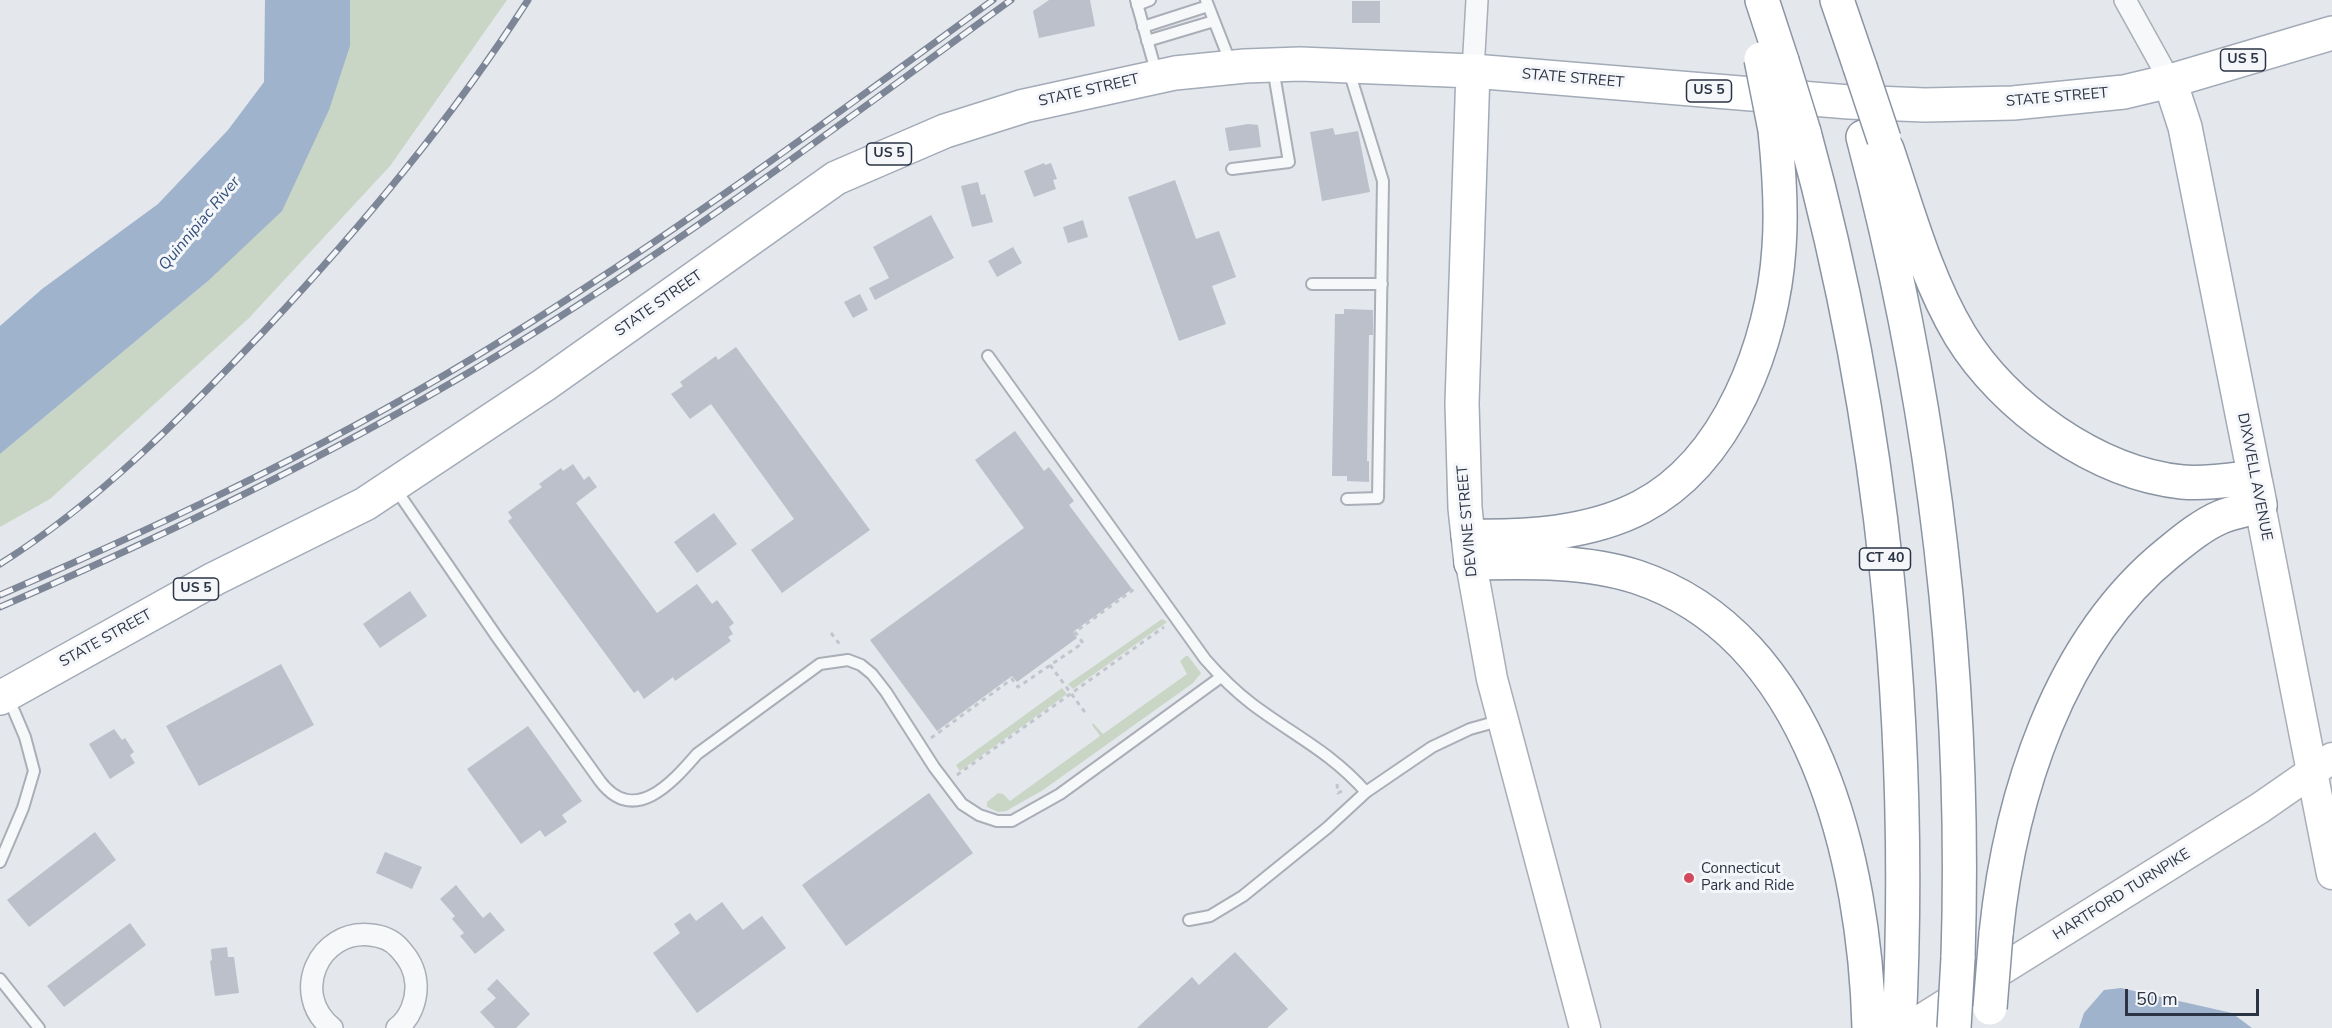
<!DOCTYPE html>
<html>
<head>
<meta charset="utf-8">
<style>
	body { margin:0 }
	#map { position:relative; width:2332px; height:1028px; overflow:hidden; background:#e4e7ec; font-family:"Nunito Sans",sans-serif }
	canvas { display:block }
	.scale { position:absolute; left:2125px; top:989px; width:134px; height:27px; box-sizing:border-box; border:3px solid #2b3445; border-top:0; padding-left:8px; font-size:18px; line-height:21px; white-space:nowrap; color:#2b3445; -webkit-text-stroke:4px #f4f6f9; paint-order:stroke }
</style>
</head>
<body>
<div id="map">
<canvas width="2332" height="1028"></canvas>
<div class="scale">50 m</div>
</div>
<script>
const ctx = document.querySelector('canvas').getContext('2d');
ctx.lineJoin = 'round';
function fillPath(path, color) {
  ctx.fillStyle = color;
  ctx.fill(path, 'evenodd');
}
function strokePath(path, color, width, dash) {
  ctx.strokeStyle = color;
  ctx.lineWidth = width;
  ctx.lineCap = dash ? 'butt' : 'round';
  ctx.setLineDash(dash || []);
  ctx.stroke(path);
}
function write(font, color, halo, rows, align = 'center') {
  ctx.font = font + ' "Nunito Sans",sans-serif';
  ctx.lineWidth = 6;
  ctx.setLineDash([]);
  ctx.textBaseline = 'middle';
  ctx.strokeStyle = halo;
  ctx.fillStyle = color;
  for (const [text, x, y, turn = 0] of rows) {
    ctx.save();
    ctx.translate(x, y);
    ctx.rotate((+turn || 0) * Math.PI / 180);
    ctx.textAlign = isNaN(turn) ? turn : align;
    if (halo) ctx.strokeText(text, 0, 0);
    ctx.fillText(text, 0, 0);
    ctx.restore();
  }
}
const green = new Path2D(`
	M 350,0 L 507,0 L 390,166 L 249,318 L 50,499 L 0,527 L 0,454 L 208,281 L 350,46 Z
	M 1162,619 L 1167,622 L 1073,689 L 1068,684 Z
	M 1186,656 L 1188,656 L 1201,673 L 1193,683 L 1043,790 L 1006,811 L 998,812 L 987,807 L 987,802 L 998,793 L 1003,794 L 1010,801 L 1100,736 L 1092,725 L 1093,723 L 1103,734 L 1187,674 L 1180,661 Z
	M 1062,688 L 1067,694 L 960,771 L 956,765 Z`);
const water = new Path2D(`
	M 265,0 L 350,0 L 350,46 L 329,110 L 282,211 L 208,281 L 0,454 L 0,326 L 42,289 L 158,204 L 228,130 L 264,82 Z
	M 2121,988 L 2232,1013 L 2252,1028 L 2079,1028 L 2084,1013 L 2104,990 Z`);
const building = new Path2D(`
	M 1049,0 L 1090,0 L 1095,26 L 1039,38 L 1033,11 Z
	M 1352,1 L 1380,1 L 1380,23 L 1352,23 Z
	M 1248,124 L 1258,125 L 1261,147 L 1229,151 L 1225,128 Z
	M 1333,128 L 1335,135 L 1358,131 L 1370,192 L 1322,201 L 1310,132 Z
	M 1044,163 L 1045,165 L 1051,163 L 1057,179 L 1053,180 L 1056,189 L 1034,197 L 1024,171 Z
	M 1175,180 L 1196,239 L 1219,231 L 1236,277 L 1212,286 L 1226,324 L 1179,341 L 1128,197 Z
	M 978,182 L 981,195 L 985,194 L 993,222 L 972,227 L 961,186 Z
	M 931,215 L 954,258 L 875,300 L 869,288 L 889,278 L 873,247 Z
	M 1083,220 L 1088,237 L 1068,243 L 1063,227 Z
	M 1013,247 L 1022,263 L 997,277 L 988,261 Z
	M 860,294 L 868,310 L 853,318 L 844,302 Z
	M 1344,309 L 1373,310 L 1373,335 L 1369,335 L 1367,461 L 1369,461 L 1369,482 L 1347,481 L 1347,476 L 1332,476 L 1335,314 L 1344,314 Z
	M 736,347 L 870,530 L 782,593 L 751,550 L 794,519 L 711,404 L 690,419 L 671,394 L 683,386 L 680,382 L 716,356 L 718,360 Z
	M 1015,431 L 1044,471 L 1049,467 L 1074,501 L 1069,505 L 1132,589 L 1073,632 L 1077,638 L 1017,682 L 1012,676 L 937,731 L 870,640 L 1024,528 L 975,460 Z
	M 573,464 L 584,480 L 589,476 L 597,487 L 576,503 L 657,613 L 697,584 L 712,604 L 717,600 L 734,623 L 729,627 L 733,634 L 728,637 L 731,641 L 675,681 L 673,677 L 644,699 L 638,690 L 634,693 L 508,521 L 512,518 L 508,512 L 542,487 L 539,484 L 561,468 L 563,471 Z
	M 714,513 L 737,544 L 697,573 L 674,542 Z
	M 410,591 L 427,616 L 380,648 L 363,624 Z
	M 281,664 L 314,725 L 199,786 L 166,726 Z
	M 528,726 L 582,801 L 562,815 L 567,822 L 545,837 L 540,830 L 521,844 L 467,769 Z
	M 114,729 L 122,740 L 125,738 L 134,752 L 130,755 L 135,763 L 110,779 L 89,744 Z
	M 929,793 L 973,853 L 846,946 L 802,885 Z
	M 95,832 L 116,860 L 29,927 L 7,900 Z
	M 385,852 L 422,867 L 412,889 L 376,873 Z
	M 456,885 L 483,918 L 490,912 L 505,930 L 475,954 L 460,936 L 464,933 L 452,919 L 455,916 L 440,899 Z
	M 722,902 L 743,930 L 762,916 L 786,948 L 697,1013 L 653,953 L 680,933 L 674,924 L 690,913 L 696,921 Z
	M 130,923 L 146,945 L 64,1007 L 47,986 Z
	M 227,947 L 228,957 L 234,957 L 239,993 L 215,996 L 210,961 L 212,960 L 211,949 Z
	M 1235,952 L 1288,1009 L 1267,1028 L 1137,1028 L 1192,977 L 1199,985 Z
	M 497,979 L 530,1014 L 516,1028 L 495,1028 L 480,1012 L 496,998 L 487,989 Z`);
const path = new Path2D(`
	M 831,633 L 841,646
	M 1050,665 L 1087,715
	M 931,738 L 1012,679 L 1018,687 L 1083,643 L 1075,632 L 1137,587
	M 957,775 L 1164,627
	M 1337,784 L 1338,793 L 1346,789`);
const service = new Path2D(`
	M 1136,0 L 1157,75
	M 1206,0 L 1231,64
	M 1137,5 L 1150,0
	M 1143,27 L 1208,6
	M 1147,41 L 1214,21
	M 1232,169 L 1289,162 L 1273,68
	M 1312,284 L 1382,284
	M 988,356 L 1205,659 C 1219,675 1235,691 1252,704 C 1293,735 1331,752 1366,792
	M 395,488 L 497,637 L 600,781 C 634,826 672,783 697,754 L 820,664 L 848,660 L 861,665 L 872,674 L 886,692 L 934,767 L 962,804 L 979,815 L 997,821 L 1012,821 L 1060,794 L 1221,677
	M 1347,499 L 1378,498 L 1383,181 L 1349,71
	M 0,862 L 23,808 L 34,771 L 25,737 L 8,697
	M 1189,920 L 1210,916 L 1243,896 L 1327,828 L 1366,792 L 1432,747 L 1470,729 L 1502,720
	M 0,979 L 39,1028`);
const minor = new Path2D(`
	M 2125,0 L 2170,81
	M 1473,71 L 1477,0
	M 332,1028 C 290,995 318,929 371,935 C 381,936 392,940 399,948 C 409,959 415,969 416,984 C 417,1000 410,1019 397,1028`);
const secondary = new Path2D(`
	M 2260,506 L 2332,874
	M 1471,563 L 1492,679 L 1585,1028
	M 1908,1028 L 2260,808 L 2332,758`);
const primary = new Path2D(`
	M 2170,81 L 2185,127 L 2260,504
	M 1471,563 L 1465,508 L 1462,403 L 1473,71
	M 0,698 L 214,579 L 365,504 L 544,385 L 836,178 L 945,131 L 1024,106 L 1175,73 L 1245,66 L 1300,64 L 1473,71 L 1849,102 L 1925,105 L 2013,103 L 2124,92 L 2170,81 L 2332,33`);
const motorway = new Path2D(`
	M 1762,0 L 1782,61
	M 1837,0 L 1860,67
	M 1804,132 C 1884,423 1914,727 1899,1028
	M 1863,137 C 1934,406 1967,680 1958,958
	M 1887,149 C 1908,211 1926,278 1960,335 C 2004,407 2096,473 2182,482 C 2206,484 2230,480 2254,477
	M 1468,536 C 1526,537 1589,534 1641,507 C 1729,461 1773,342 1779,248 C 1782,209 1779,169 1775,130
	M 1471,563 C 1525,562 1585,560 1637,577 C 1814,636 1865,864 1869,1028
	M 1996,934 C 2010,797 2058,642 2168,553 C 2184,540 2202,525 2221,517 C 2233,512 2247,510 2260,506`);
const rail = new Path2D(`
	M 0,564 C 100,501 184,415 265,330 C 361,227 452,119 528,0
	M 0,595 C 173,520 344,439 504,339 C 673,235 833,117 993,0
	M 0,607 C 174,532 346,448 508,349 C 682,243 846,120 1011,0`);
const motorwayBridge = new Path2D(`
	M 1761,59 L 1775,130
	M 1782,61 L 1804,132
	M 1860,67 L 1884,139
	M 1990,1008 L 1996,934
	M 1954,1028 L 1958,958`);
const markers = [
	[1689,878,6,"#d1495b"]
];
const shields = [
	[2243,60,45],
	[1709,91,45],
	[889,154,45],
	[1885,559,51],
	[196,589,45]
];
const shieldNames = [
	["US 5",2243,60],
	["US 5",1709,91],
	["US 5",889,154],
	["CT 40",1885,559],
	["US 5",196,589]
];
const streetNames = [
	["STATE STREET",1573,79,5],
	["STATE STREET",1089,91,-13],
	["STATE STREET",2057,98,-5],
	["STATE STREET",659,304,-35],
	["DIXWELL AVENUE",2254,477,79],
	["DEVINE STREET",1468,521,-95],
	["STATE STREET",106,639,-29],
	["HARTFORD TURNPIKE",2122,895,-32]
];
const poiNames = [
	["Connecticut",1701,869],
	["Park and Ride",1701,886]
];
const waterNames = [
	["Quinnipiac River",200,224,-50]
];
fillPath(green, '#c9d6c5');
fillPath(water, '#9fb4cc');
fillPath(building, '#bbc0ca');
strokePath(service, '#a9aeb7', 14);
strokePath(minor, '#a9aeb7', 24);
strokePath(secondary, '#a9aeb7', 33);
strokePath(primary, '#a3abb8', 36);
strokePath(motorway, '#8b94a3', 36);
strokePath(path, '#c2c5cb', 3, [4.5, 4.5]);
strokePath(service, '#f7f8fa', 10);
strokePath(minor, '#f7f8fa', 21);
strokePath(secondary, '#fff', 30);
strokePath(primary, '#fff', 33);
strokePath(motorway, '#fff', 33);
strokePath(rail, '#7d8696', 7);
strokePath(rail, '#f4f6f9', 4.5, [14]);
strokePath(motorwayBridge, '#8b94a3', 36, []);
strokePath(motorwayBridge, '#fff', 33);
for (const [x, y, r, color] of markers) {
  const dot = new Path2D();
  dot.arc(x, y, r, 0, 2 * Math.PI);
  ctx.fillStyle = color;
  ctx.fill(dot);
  strokePath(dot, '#f4f6f9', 2);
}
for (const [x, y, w] of shields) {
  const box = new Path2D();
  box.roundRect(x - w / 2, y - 11, w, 22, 4.5);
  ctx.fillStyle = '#f4f6f9';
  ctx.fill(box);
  strokePath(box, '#2b3445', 1.5);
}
write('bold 14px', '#2b3445', null, shieldNames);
write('15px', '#2b3445', '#f4f6f9', streetNames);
write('15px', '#2b3445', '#f4f6f9', poiNames, 'left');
write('italic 16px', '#34527a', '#f4f6f9', waterNames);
</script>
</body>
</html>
